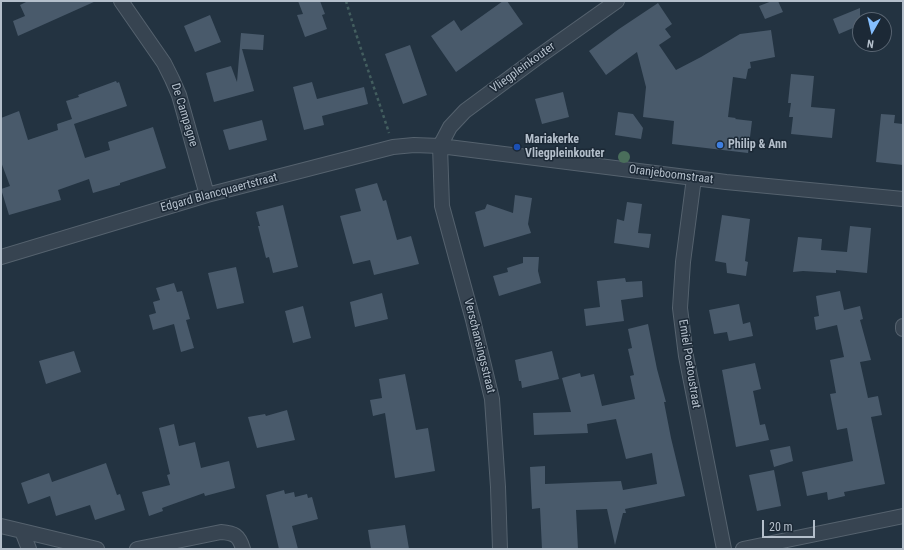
<!DOCTYPE html>
<html>
<head>
<meta charset="utf-8">
<style>
	body { margin:0 }
	#map { position:relative; width:904px; height:550px; overflow:hidden; background:#233341; font-family:"Roboto Condensed",sans-serif }
	canvas { display:block }
	.frame { position:absolute; inset:0; border:2px solid #b4bfcb; pointer-events:none }
	.north { position:absolute; left:852px; top:12px; width:40px; height:40px; box-sizing:border-box; background:#1c2936; border:1px solid #596572; border-radius:50%; rotate:188deg; font-size:11px; font-weight:700; line-height:16px; text-align:center; color:#b4bfcb }
	.north::after { content:''; display:block; margin:auto; width:14px; height:18px; background:#85bfff; clip-path:polygon(50% 0,100% 100%,50% 72%,0 100%) }
	.scale { position:absolute; left:762px; top:520px; width:53px; height:18px; box-sizing:border-box; border:2px solid #b4bfcb; border-top:0; padding-left:5px; font-size:12px; line-height:14px; white-space:nowrap; color:#b4bfcb; -webkit-text-stroke:3px #1c2936; paint-order:stroke }
</style>
</head>
<body>
<div id="map">
<canvas width="904" height="550"></canvas>
<div class="frame"></div>
<div class="north">N</div>
<div class="scale">20 m</div>
</div>
<script>
const ctx = document.querySelector('canvas').getContext('2d');
ctx.lineJoin = 'round';
function fillPath(path, color) {
  ctx.fillStyle = color;
  ctx.fill(path, 'evenodd');
}
function strokePath(path, color, width, dash) {
  ctx.strokeStyle = color;
  ctx.lineWidth = width;
  ctx.lineCap = dash ? 'butt' : 'round';
  ctx.setLineDash(dash || []);
  ctx.stroke(path);
}
function write(font, color, halo, rows, align = 'center') {
  ctx.font = font + ' "Roboto Condensed",sans-serif';
  ctx.lineWidth = 3;
  ctx.setLineDash([]);
  ctx.textBaseline = 'middle';
  ctx.strokeStyle = halo;
  ctx.fillStyle = color;
  for (const [text, x, y, turn = 0] of rows) {
    ctx.save();
    ctx.translate(x, y);
    ctx.rotate((+turn || 0) * Math.PI / 180);
    ctx.textAlign = isNaN(turn) ? turn : align;
    if (halo) ctx.strokeText(text, 0, 0);
    ctx.fillText(text, 0, 0);
    ctx.restore();
  }
}
const building = new Path2D(`
	M 28,1 L 96,1 L 18,36 L 13,21 L 25,16 L 20,5 Z
	M 298,1 L 320,1 L 325,14 L 322,15 L 327,29 L 305,37 L 297,15 L 303,14 Z
	M 503,1 L 507,1 L 523,24 L 456,72 L 431,36 L 454,20 L 461,31 Z
	M 772,1 L 778,1 L 783,12 L 765,19 L 759,6 Z
	M 658,3 L 672,24 L 665,29 L 671,37 L 659,45 L 676,70 L 701,57 L 740,34 L 771,30 L 775,57 L 750,62 L 751,68 L 748,69 L 746,79 L 733,77 L 728,117 L 736,118 L 735,119 L 752,121 L 748,153 L 672,144 L 674,121 L 643,117 L 646,87 L 637,52 L 606,75 L 589,51 L 619,29 Z
	M 860,8 L 860,25 L 839,34 L 833,19 Z
	M 210,15 L 221,42 L 195,52 L 184,26 Z
	M 241,33 L 264,35 L 263,50 L 242,49 L 254,91 L 214,102 L 206,73 L 231,66 L 237,82 Z
	M 410,45 L 427,95 L 403,104 L 385,54 Z
	M 791,74 L 814,76 L 811,107 L 835,109 L 832,138 L 791,134 L 793,117 L 789,117 L 791,103 L 788,103 Z
	M 116,81 L 117,83 L 119,82 L 127,106 L 74,124 L 85,158 L 110,150 L 108,142 L 153,127 L 166,168 L 120,183 L 120,185 L 93,193 L 89,179 L 58,190 L 61,200 L 9,215 L 1,189 L 10,186 L 1,162 L 1,118 L 19,111 L 28,140 L 58,130 L 57,124 L 72,119 L 66,101 L 79,97 L 78,95 Z
	M 312,82 L 317,99 L 364,87 L 368,104 L 322,116 L 324,125 L 304,130 L 293,87 Z
	M 563,92 L 569,117 L 542,124 L 535,99 Z
	M 618,112 L 633,114 L 643,128 L 641,139 L 615,135 Z
	M 881,114 L 895,115 L 894,123 L 903,124 L 903,165 L 876,162 Z
	M 262,120 L 267,140 L 229,150 L 223,130 Z
	M 377,183 L 383,201 L 386,200 L 397,240 L 411,236 L 419,264 L 374,275 L 370,260 L 353,264 L 340,216 L 361,211 L 355,189 Z
	M 515,195 L 532,198 L 528,224 L 531,233 L 484,247 L 475,212 L 485,209 L 487,204 L 513,213 Z
	M 627,202 L 642,204 L 638,233 L 651,234 L 649,248 L 614,243 L 617,219 L 624,221 Z
	M 283,205 L 298,267 L 273,273 L 269,257 L 266,258 L 258,226 L 260,226 L 256,212 Z
	M 722,215 L 750,219 L 745,261 L 748,262 L 746,276 L 727,273 L 726,263 L 715,261 Z
	M 850,226 L 871,228 L 867,273 L 836,270 L 836,273 L 803,271 L 793,272 L 798,237 L 822,239 L 821,250 L 847,252 Z
	M 523,257 L 539,257 L 538,271 L 541,283 L 499,296 L 493,276 L 508,272 L 507,268 L 523,263 Z
	M 236,267 L 244,303 L 217,309 L 208,273 Z
	M 625,278 L 626,282 L 642,281 L 643,297 L 621,300 L 624,321 L 586,326 L 584,309 L 600,307 L 597,281 Z
	M 174,283 L 177,292 L 182,291 L 190,319 L 186,320 L 194,348 L 181,352 L 174,324 L 153,330 L 149,315 L 156,313 L 153,302 L 160,300 L 156,288 Z
	M 840,291 L 844,310 L 860,306 L 863,319 L 860,320 L 871,360 L 860,362 L 868,398 L 878,396 L 882,415 L 871,417 L 885,484 L 844,492 L 845,496 L 828,500 L 827,492 L 807,496 L 802,472 L 853,461 L 847,428 L 837,430 L 830,394 L 836,393 L 830,360 L 844,357 L 837,325 L 816,330 L 814,317 L 819,316 L 816,296 Z
	M 382,293 L 388,319 L 355,327 L 350,302 Z
	M 739,304 L 743,324 L 750,322 L 753,336 L 729,341 L 727,332 L 714,334 L 709,310 Z
	M 303,306 L 311,338 L 293,343 L 285,311 Z
	M 648,324 L 657,369 L 666,402 L 664,402 L 671,438 L 685,496 L 625,509 L 626,513 L 623,513 L 615,545 L 607,509 L 576,510 L 578,549 L 542,549 L 540,508 L 532,509 L 530,467 L 545,466 L 545,484 L 621,481 L 623,490 L 657,484 L 652,453 L 626,459 L 616,419 L 587,424 L 588,433 L 534,435 L 533,413 L 571,412 L 562,378 L 580,373 L 581,377 L 594,374 L 602,406 L 635,399 L 630,376 L 634,375 L 628,349 L 632,348 L 628,329 Z
	M 74,351 L 81,372 L 46,384 L 39,361 Z
	M 552,351 L 559,379 L 522,388 L 521,381 L 519,381 L 515,360 Z
	M 755,363 L 761,389 L 753,391 L 760,425 L 765,424 L 769,440 L 736,447 L 722,370 Z
	M 405,374 L 416,430 L 428,428 L 435,471 L 395,478 L 385,413 L 373,416 L 370,400 L 382,398 L 379,379 Z
	M 287,410 L 295,440 L 257,448 L 248,417 L 265,414 L 266,416 Z
	M 174,424 L 179,446 L 195,442 L 201,468 L 229,461 L 235,488 L 205,496 L 204,493 L 162,508 L 163,511 L 149,516 L 142,492 L 170,485 L 167,475 L 170,474 L 159,428 Z
	M 790,446 L 793,461 L 774,467 L 770,450 Z
	M 106,463 L 117,495 L 120,494 L 125,510 L 95,520 L 90,505 L 56,516 L 50,496 L 28,504 L 21,483 L 49,473 L 52,482 Z
	M 774,470 L 781,506 L 757,511 L 749,475 Z
	M 284,490 L 285,494 L 294,492 L 295,497 L 307,494 L 308,498 L 312,497 L 318,519 L 292,526 L 298,549 L 279,549 L 266,495 Z
	M 405,525 L 409,549 L 371,549 L 368,530 Z`);
const path = new Path2D(`
	M 346,1 C 359,46 375,89 389,133`);
const minor = new Path2D(`
	M 121,1 L 164,63 L 172,79 L 179,95 L 207,195
	M 694,178 L 683,262 L 680,308 L 686,356 L 724,549
	M 1,257 L 207,195 L 393,147 L 414,145 L 440,146 L 726,182 L 903,199
	M 903,326 L 903,329
	M 1,526 L 22,531 L 29,549
	M 22,531 L 97,549
	M 137,549 L 221,532 C 234,533 239,535 243,549
	M 500,549 L 498,487 L 492,399 L 473,320 L 442,206 L 440,146 L 450,127 L 465,111 L 538,57 L 617,1
	M 743,549 L 903,516`);
const trees = [
	[624,157]
];
const markers = [
	[720,145,4,"#3f7fe0"],
	[517,147,4,"#1a4fb4"]
];
const streetNames = [
	["Vliegpleinkouter",523,68,-36],
	["De Campagne",184,115,73],
	["Oranjeboomstraat",671,175,7],
	["Edgard Blancquaertstraat",219,193,-15],
	["Verschansingsstraat",479,346,76],
	["Emiel Poetoustraat",689,364,81]
];
const poiNames = [
	["Mariakerke",525,140],
	["Vliegpleinkouter",525,154],
	["Philip & Ann",728,145]
];
fillPath(building, '#495a6b');
strokePath(minor, '#55626e', 16);
strokePath(path, '#435e5f', 2.5, [3, 3]);
strokePath(minor, '#374451', 14);
ctx.fillStyle = '#4a6e5b';
for (const [x, y] of trees) {
  ctx.beginPath();
  ctx.arc(x, y, 6, 0, 2 * Math.PI);
  ctx.fill();
}
for (const [x, y, r, color] of markers) {
  const dot = new Path2D();
  dot.arc(x, y, r, 0, 2 * Math.PI);
  ctx.fillStyle = color;
  ctx.fill(dot);
  strokePath(dot, '#1c2936', 1.5);
}
write('12px', '#b4bfcb', '#1c2936', streetNames);
write('bold 12px', '#b4bfcb', '#1c2936', poiNames, 'left');
</script>
</body>
</html>
